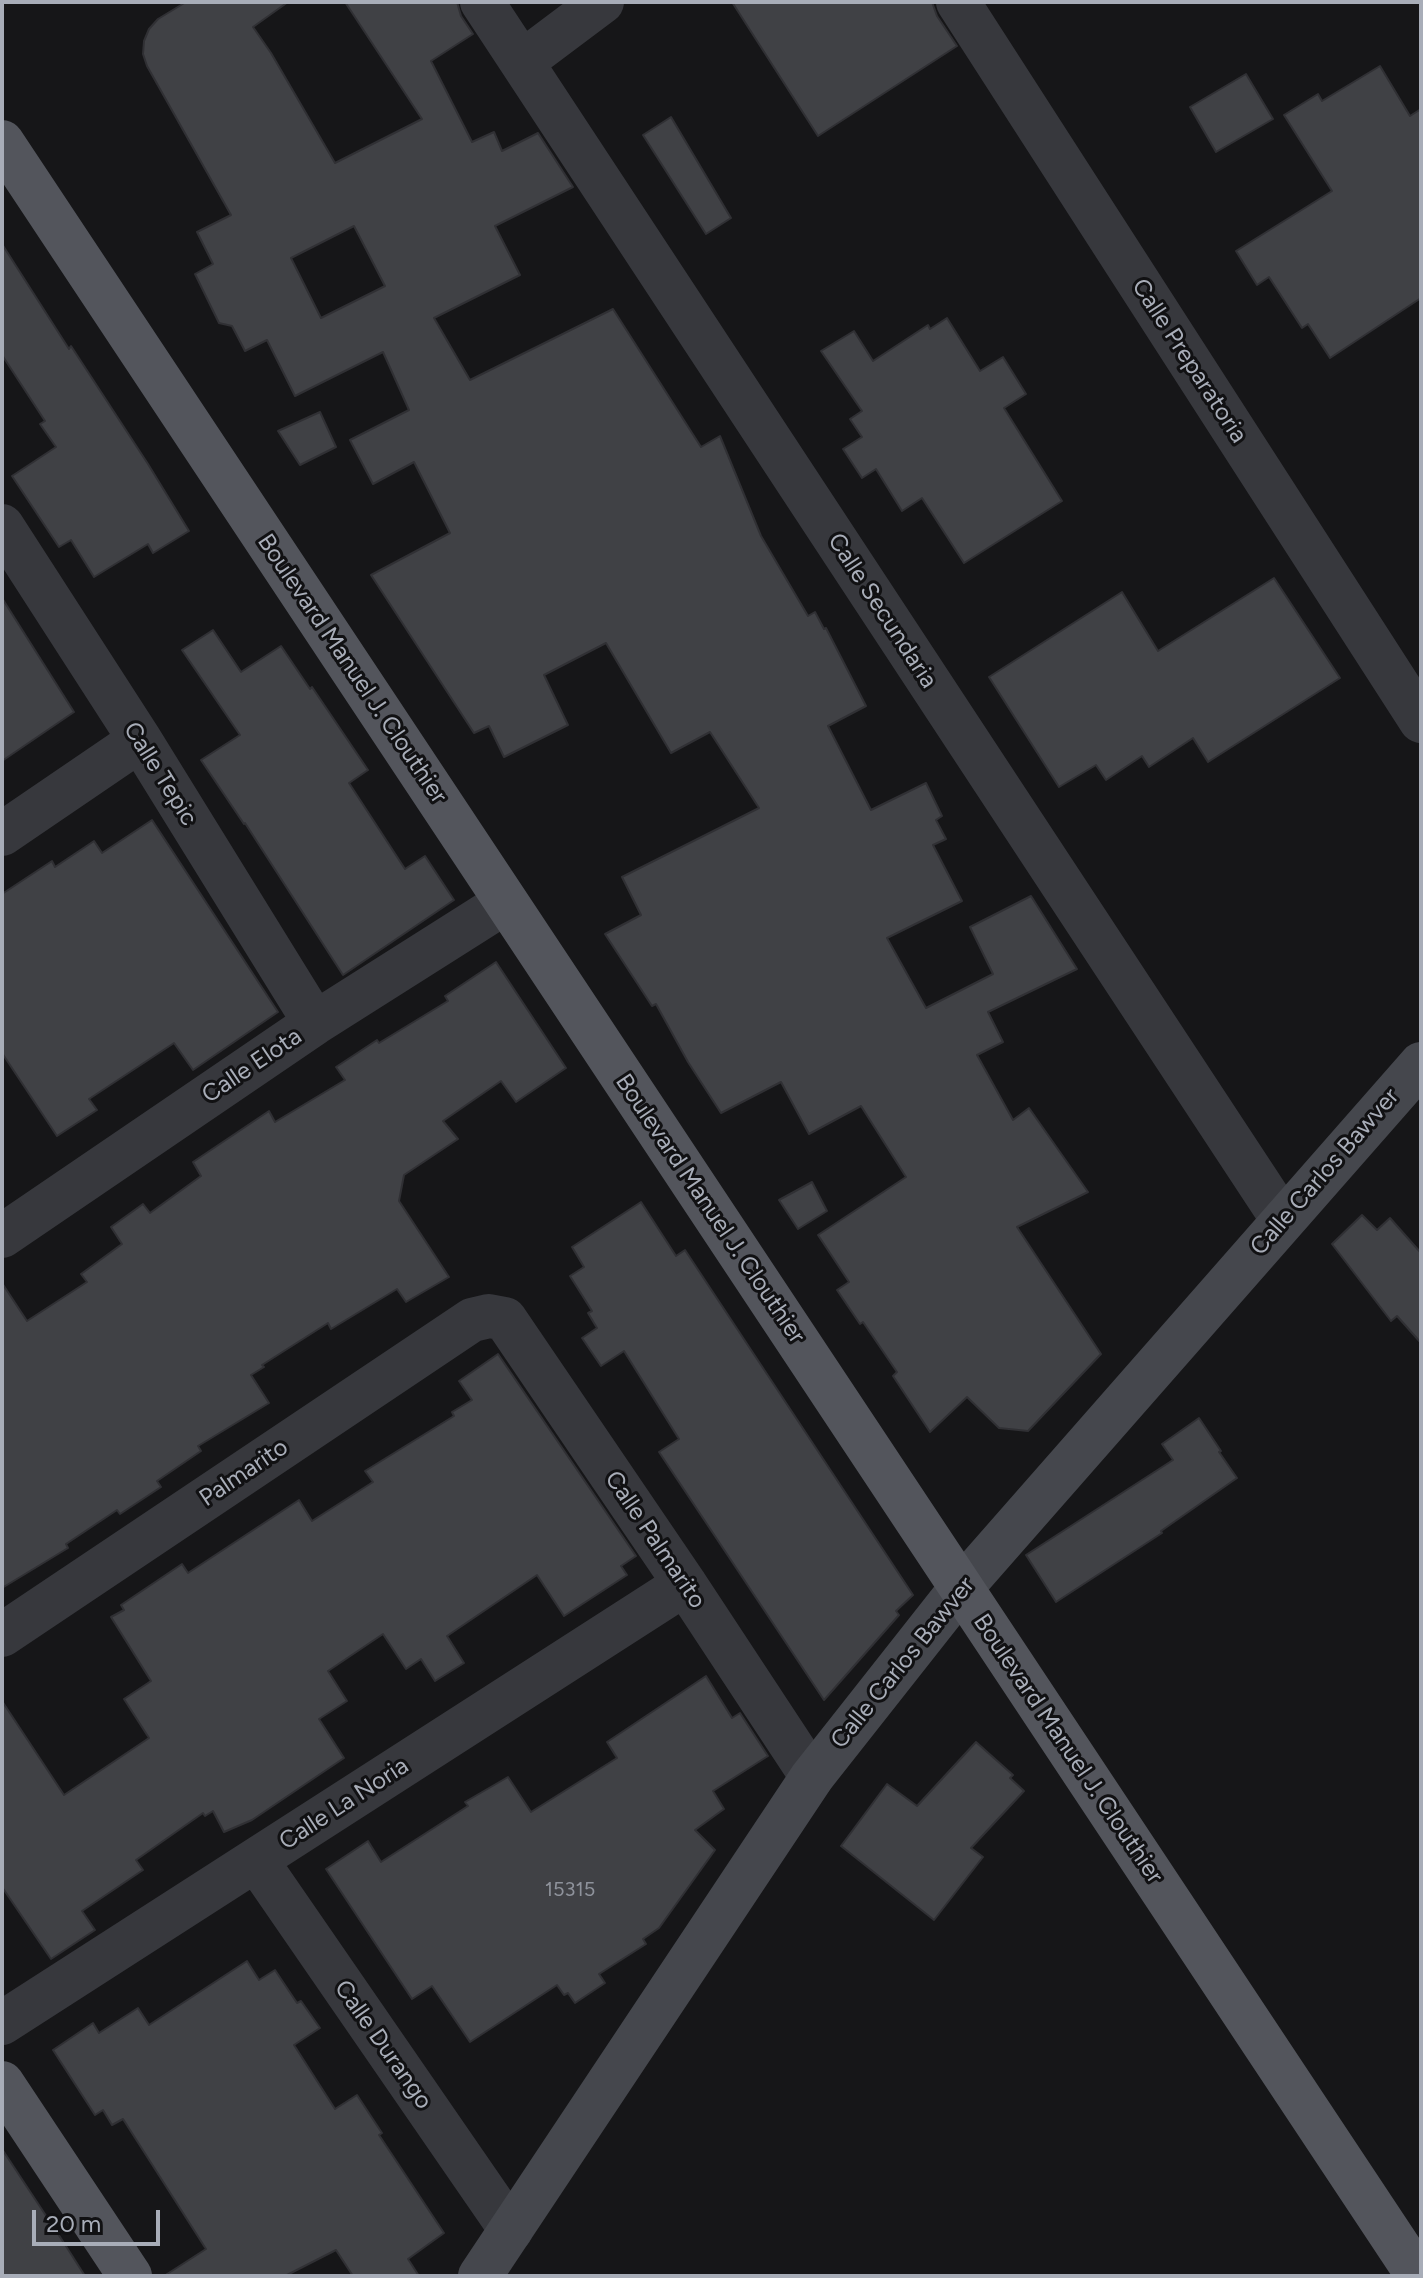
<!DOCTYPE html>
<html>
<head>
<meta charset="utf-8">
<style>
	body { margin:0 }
	#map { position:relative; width:1423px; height:2278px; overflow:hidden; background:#161618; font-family:Figtree,sans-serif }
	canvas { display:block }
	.frame { position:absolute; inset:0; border:4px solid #a8adb8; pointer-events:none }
	.scale { position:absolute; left:32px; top:2210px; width:128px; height:36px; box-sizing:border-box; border:4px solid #a8adb8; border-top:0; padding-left:10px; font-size:24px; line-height:28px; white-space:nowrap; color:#a8adb8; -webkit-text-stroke:6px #111113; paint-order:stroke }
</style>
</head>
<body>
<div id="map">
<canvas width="1423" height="2278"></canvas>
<div class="frame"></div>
<div class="scale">20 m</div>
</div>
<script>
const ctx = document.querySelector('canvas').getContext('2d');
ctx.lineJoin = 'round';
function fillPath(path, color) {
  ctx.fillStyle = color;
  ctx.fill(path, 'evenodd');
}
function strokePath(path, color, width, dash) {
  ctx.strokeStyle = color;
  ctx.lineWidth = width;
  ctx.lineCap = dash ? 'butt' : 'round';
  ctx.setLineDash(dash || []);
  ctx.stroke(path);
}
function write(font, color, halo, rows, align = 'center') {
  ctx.font = font + ' Figtree,sans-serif';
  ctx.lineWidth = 6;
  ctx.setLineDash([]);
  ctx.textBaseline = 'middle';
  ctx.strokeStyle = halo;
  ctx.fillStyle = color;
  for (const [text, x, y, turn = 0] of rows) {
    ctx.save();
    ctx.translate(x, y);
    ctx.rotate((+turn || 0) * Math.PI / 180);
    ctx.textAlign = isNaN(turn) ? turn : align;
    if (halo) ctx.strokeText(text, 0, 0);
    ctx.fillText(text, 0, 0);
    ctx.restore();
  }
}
const building = new Path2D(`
	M 186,2 L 288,2 L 253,27 L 271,53 L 335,163 L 422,119 L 345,2 L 457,2 L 461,16 L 473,34 L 431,61 L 472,142 L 494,132 L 502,151 L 538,133 L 573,187 L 495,226 L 520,275 L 434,318 L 470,380 L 613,309 L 701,447 L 720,436 L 761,536 L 808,616 L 815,612 L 824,629 L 826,628 L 866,706 L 828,726 L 871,810 L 926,783 L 942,816 L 936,820 L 946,839 L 933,845 L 962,901 L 887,938 L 926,1008 L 993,974 L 970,927 L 1031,896 L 1077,969 L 988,1012 L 1003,1042 L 977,1055 L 1013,1120 L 1029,1108 L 1088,1192 L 1017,1227 L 1101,1354 L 1028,1431 L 999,1428 L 967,1397 L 930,1432 L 893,1376 L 897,1372 L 863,1322 L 860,1324 L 837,1290 L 849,1282 L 818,1235 L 906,1177 L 861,1106 L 809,1134 L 781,1082 L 721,1113 L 688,1062 L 656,1004 L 652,1006 L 605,934 L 641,915 L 622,877 L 759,808 L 710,732 L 671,753 L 606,643 L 544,675 L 568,725 L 504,757 L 489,726 L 474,733 L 371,575 L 450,533 L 414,462 L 373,484 L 350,440 L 409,410 L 383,352 L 295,396 L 267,340 L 245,351 L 232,326 L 219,323 L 195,274 L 213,264 L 197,232 L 231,215 L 147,66 L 143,54 L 144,41 L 149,29 L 158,19 ZM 354,226 L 385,286 L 321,318 L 291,258 Z
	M 732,2 L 932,2 L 937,16 L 957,46 L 818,136 Z
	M 1380,66 L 1410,116 L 1421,109 L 1421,298 L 1330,358 L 1308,324 L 1302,328 L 1269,277 L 1257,285 L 1236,251 L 1332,191 L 1284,115 L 1318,94 L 1322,101 Z
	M 1246,74 L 1273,119 L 1216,152 L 1190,107 Z
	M 671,117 L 731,218 L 706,234 L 643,135 Z
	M 2,244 L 69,349 L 71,346 L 148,464 L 189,531 L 153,553 L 148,544 L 94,577 L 71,540 L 59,547 L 12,476 L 56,447 L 40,424 L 45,421 L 2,355 Z
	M 947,318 L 980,371 L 1003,357 L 1026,394 L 1004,408 L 1062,501 L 964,563 L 922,498 L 902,511 L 876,469 L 862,478 L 843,449 L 862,437 L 850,419 L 862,411 L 821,351 L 854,331 L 873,361 L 928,325 L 930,329 Z
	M 320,412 L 336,447 L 300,465 L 278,431 Z
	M 1274,578 L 1340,678 L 1208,762 L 1193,738 L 1149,767 L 1142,756 L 1106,780 L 1096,765 L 1059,787 L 989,677 L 1122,592 L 1158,651 Z
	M 2,598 L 74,712 L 2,761 Z
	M 213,630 L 241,672 L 281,646 L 310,689 L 312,687 L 368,770 L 349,783 L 405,869 L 425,856 L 454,900 L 343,975 L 245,823 L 244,824 L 201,760 L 240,735 L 182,650 Z
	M 152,820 L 278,1012 L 193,1070 L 174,1043 L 89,1099 L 97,1110 L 57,1136 L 2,1053 L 2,894 L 52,861 L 55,867 L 94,841 L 102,853 Z
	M 496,962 L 566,1068 L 516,1102 L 501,1081 L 443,1121 L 458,1139 L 404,1175 L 399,1201 L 449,1277 L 406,1302 L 397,1289 L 331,1329 L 328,1323 L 262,1365 L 264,1367 L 251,1375 L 269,1403 L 198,1446 L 201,1451 L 157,1481 L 161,1487 L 120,1514 L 117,1510 L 66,1544 L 68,1548 L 2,1588 L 2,1283 L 27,1321 L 87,1282 L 81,1274 L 122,1244 L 111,1227 L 143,1204 L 150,1213 L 201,1176 L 193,1162 L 269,1111 L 275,1122 L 345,1080 L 336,1067 L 377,1040 L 379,1043 L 448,1001 L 445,996 Z
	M 812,1182 L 827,1211 L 798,1229 L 779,1200 Z
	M 641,1202 L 676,1256 L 685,1250 L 913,1595 L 896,1611 L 899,1615 L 824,1700 L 659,1452 L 679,1439 L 624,1351 L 601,1366 L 582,1338 L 597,1328 L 588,1313 L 592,1311 L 570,1276 L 584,1267 L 572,1247 Z
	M 1362,1215 L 1377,1230 L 1390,1218 L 1421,1253 L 1421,1343 L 1397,1316 L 1391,1321 L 1332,1244 Z
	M 498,1354 L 636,1556 L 621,1566 L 627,1575 L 564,1616 L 537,1575 L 447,1636 L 464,1663 L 435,1681 L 421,1659 L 406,1669 L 383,1634 L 328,1671 L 347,1701 L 319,1719 L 344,1758 L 252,1820 L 224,1832 L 213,1811 L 205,1816 L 203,1813 L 136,1860 L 143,1870 L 82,1911 L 95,1930 L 51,1959 L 2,1887 L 2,1701 L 64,1795 L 149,1738 L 124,1699 L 151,1681 L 111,1617 L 124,1610 L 121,1605 L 182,1564 L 188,1573 L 299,1500 L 312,1521 L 373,1482 L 365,1471 L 454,1416 L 452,1412 L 472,1400 L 459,1381 Z
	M 1199,1418 L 1221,1451 L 1219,1452 L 1237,1478 L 1161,1531 L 1162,1533 L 1056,1602 L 1026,1555 L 1173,1460 L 1162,1444 Z
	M 706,1676 L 732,1718 L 740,1713 L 768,1756 L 713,1791 L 724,1809 L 695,1830 L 715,1850 L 659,1928 L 643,1939 L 646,1944 L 599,1974 L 605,1983 L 575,2003 L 568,1993 L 564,1995 L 557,1985 L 470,2042 L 432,1986 L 412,1999 L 326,1869 L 368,1841 L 381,1862 L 468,1806 L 465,1802 L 508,1777 L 531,1812 L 617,1758 L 607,1742 Z
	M 976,1742 L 1013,1775 L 1010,1778 L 1024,1791 L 971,1848 L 983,1857 L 934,1920 L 841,1846 L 887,1784 L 917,1806 Z
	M 247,1961 L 259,1980 L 275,1970 L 297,2003 L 301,2001 L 320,2028 L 294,2045 L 335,2109 L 357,2095 L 382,2133 L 379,2135 L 444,2233 L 408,2259 L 419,2276 L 353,2276 L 336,2250 L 285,2276 L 164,2276 L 206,2249 L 123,2119 L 112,2125 L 103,2110 L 95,2115 L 53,2050 L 93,2023 L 99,2033 L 138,2008 L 149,2025 Z
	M 2,2149 L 64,2243 L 85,2276 L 2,2276 Z`);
const street = new Path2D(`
	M 482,2 L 1283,1220
	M 958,2 L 1421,721
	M 522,62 L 602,2
	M 2,526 L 140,740 L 315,1023
	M 2,834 L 140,740
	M 2,1236 L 315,1023 L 506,902
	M 2,1635 L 472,1320 L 489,1316 L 505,1319 L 685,1584 L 812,1777
	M 256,1860 L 511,2230
	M 2,2023 L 685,1584`);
const secondary = new Path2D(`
	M 480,2276 L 812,1777 L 961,1588 L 1421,1064`);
const primary = new Path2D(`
	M 2,142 L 1418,2276
	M 2,2083 L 130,2276`);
const numberNames = [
	["15315",570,1890]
];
const streetNames = [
	["Calle Preparatoria",1189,361,57],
	["Calle Secundaria",882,611,57],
	["Boulevard Manuel J. Clouthier",352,669,56],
	["Calle Tepic",160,774,58],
	["Calle Elota",252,1066,-34],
	["Calle Carlos Bawver",1325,1172,-49],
	["Boulevard Manuel J. Clouthier",710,1209,56],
	["Palmarito",244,1473,-34],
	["Calle Palmarito",655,1540,56],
	["Calle Carlos Bawver",903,1663,-51],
	["Boulevard Manuel J. Clouthier",1068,1749,56],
	["Calle La Noria",344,1804,-33],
	["Calle Durango",383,2045,55]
];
fillPath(building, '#404145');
strokePath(building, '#303034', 2);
strokePath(street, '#37383d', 44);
strokePath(secondary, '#45474d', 44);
strokePath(primary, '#53555c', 44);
write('20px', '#8e929b', null, numberNames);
write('24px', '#a8adb8', '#111113', streetNames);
</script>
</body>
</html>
